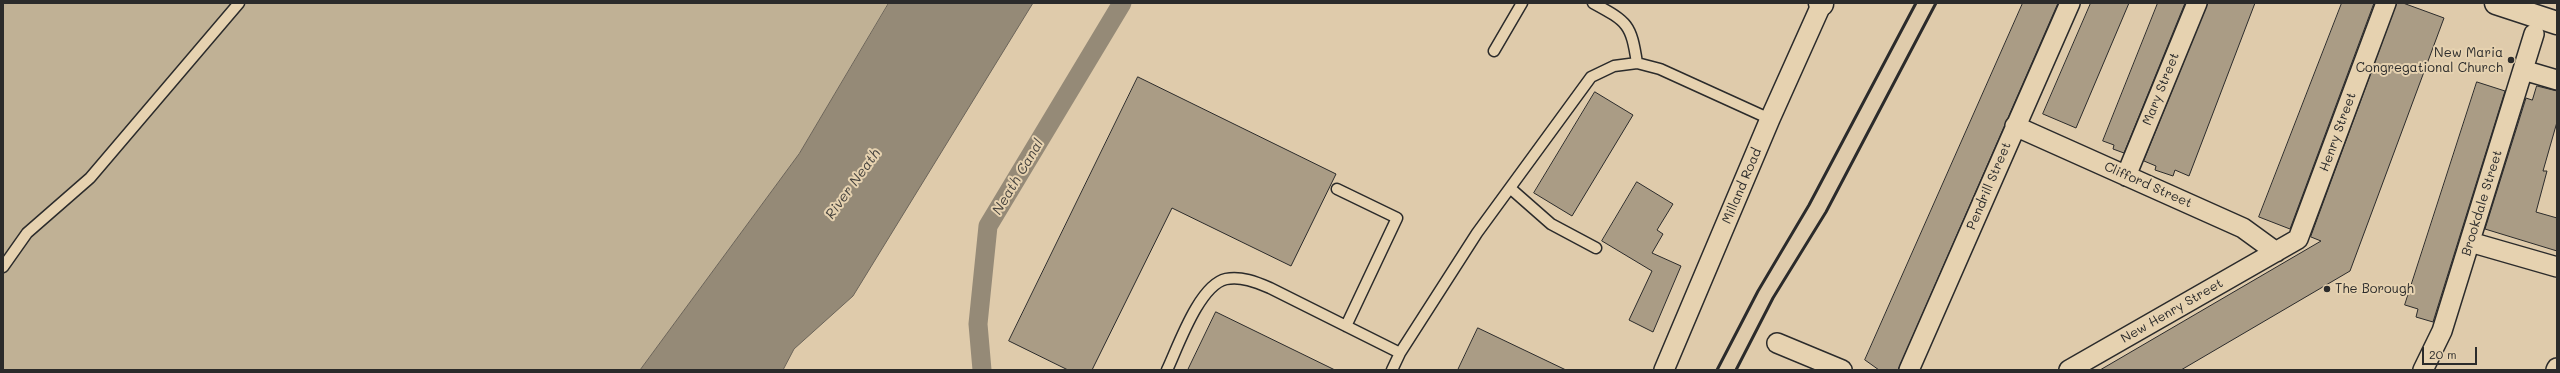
<!DOCTYPE html>
<html>
<head>
<meta charset="utf-8">
<style>
	body { margin:0 }
	#map { position:relative; width:2560px; height:373px; overflow:hidden; background:#dfcbab; font-family:Mali,sans-serif }
	canvas { display:block }
	.frame { position:absolute; inset:0; border:4px solid #2b2b2b; pointer-events:none }
	.scale { position:absolute; left:2422px; top:347px; width:55px; height:18px; box-sizing:border-box; border:2px solid #2b2b2b; border-top:0; padding-left:5px; font-size:12px; line-height:14px; white-space:nowrap; color:#2b2b2b; -webkit-text-stroke:3px #e6d2b0; paint-order:stroke }
</style>
</head>
<body>
<div id="map">
<canvas width="2560" height="373"></canvas>
<div class="frame"></div>
<div class="scale">20 m</div>
</div>
<script>
const ctx = document.querySelector('canvas').getContext('2d');
ctx.lineJoin = 'round';
function fillPath(path, color) {
  ctx.fillStyle = color;
  ctx.fill(path, 'evenodd');
}
function strokePath(path, color, width, dash) {
  ctx.strokeStyle = color;
  ctx.lineWidth = width;
  ctx.lineCap = dash ? 'butt' : 'round';
  ctx.setLineDash(dash || []);
  ctx.stroke(path);
}
function write(font, color, halo, rows, align = 'center') {
  ctx.font = font + ' Mali,sans-serif';
  ctx.lineWidth = 4;
  ctx.setLineDash([]);
  ctx.textBaseline = 'middle';
  ctx.strokeStyle = halo;
  ctx.fillStyle = color;
  for (const [text, x, y, turn = 0] of rows) {
    ctx.save();
    ctx.translate(x, y);
    ctx.rotate((+turn || 0) * Math.PI / 180);
    ctx.textAlign = isNaN(turn) ? turn : align;
    if (halo) ctx.strokeText(text, 0, 0);
    ctx.fillText(text, 0, 0);
    ctx.restore();
  }
}
const green = new Path2D(`
	M 3,3 L 889,3 L 799,154 L 640,370 L 3,370 Z`);
const water = new Path2D(`
	M 889,3 L 1033,3 L 853,296 L 794,349 L 783,370 L 640,370 L 799,154 Z`);
const canal = new Path2D(`
	M 982,370 L 978,324 L 988,226 L 1122,3`);
const building = new Path2D(`
	M 2023,3 L 2058,3 L 1898,370 L 1879,370 L 1865,360 Z
	M 2091,3 L 2129,3 L 2076,128 L 2043,114 Z
	M 2158,3 L 2185,3 L 2124,153 L 2113,149 L 2114,145 L 2103,141 Z
	M 2208,3 L 2255,3 L 2189,176 L 2175,170 L 2173,176 L 2155,170 L 2156,166 L 2144,161 Z
	M 2342,3 L 2374,3 L 2290,229 L 2259,217 Z
	M 2397,3 L 2403,3 L 2444,18 L 2350,271 L 2181,370 L 2100,370 L 2321,241 L 2311,237 Z
	M 1138,77 L 1336,174 L 1291,266 L 1172,208 L 1092,370 L 1068,370 L 1009,341 Z
	M 2477,82 L 2505,91 L 2433,322 L 2416,317 L 2418,309 L 2405,305 Z
	M 2537,86 L 2557,91 L 2557,122 L 2543,171 L 2547,171 L 2536,212 L 2557,218 L 2557,251 L 2485,229 L 2526,98 L 2532,100 Z
	M 1595,92 L 1633,115 L 1572,216 L 1534,193 Z
	M 1637,182 L 1673,204 L 1657,230 L 1663,234 L 1652,253 L 1681,266 L 1653,332 L 1629,320 L 1652,271 L 1602,241 Z
	M 1216,312 L 1335,370 L 1188,370 Z
	M 1478,328 L 1566,370 L 1458,370 Z`);
const service = new Path2D(`
	M 1593,3 C 1628,22 1631,24 1637,63
	M 1494,51 L 1522,3
	M 1510,188 L 1551,224 L 1596,248
	M 1337,189 L 1397,218 L 1346,326
	M 3,267 L 27,233 L 90,178 L 239,3
	M 1167,370 C 1178,347 1199,285 1226,279 C 1241,276 1256,282 1270,288 L 1400,353
	M 1392,370 L 1400,353 L 1477,233 L 1591,77 L 1614,66 L 1637,63 L 1660,69 L 1770,119`);
const minor = new Path2D(`
	M 2523,70 L 2557,80
	M 2015,126 L 2243,228 L 2276,252
	M 2126,176 L 2197,3
	M 2470,242 L 2557,267
	M 1777,343 L 1842,370
	M 1664,370 L 1770,119 L 1822,3
	M 1909,370 L 2070,3
	M 2069,370 L 2298,239 L 2386,3
	M 2423,370 L 2442,331 L 2534,34
	M 2556,370 L 2557,368`);
const primary = new Path2D(`
	M 1820,3 L 1822,4
	M 2496,3 L 2557,23`);
const rail = new Path2D(`
	M 1717,370 L 1758,291 L 1809,205 L 1916,3
	M 1736,370 L 1773,298 L 1826,212 L 1936,3`);
const markers = [
	[2511,60,4,"#2b2b2b"],
	[2327,289,4,"#2b2b2b"]
];
const poiNames = [
	["New Maria",2503,53],
	["Congregational Church",2503,68],
	["The Borough",2335,289,"left"]
];
const streetNames = [
	["Mary Street",2161,89,-68],
	["Henry Street",2338,132,-70],
	["Clifford Street",2148,185,24],
	["Milland Road",1742,186,-67],
	["Pendrill Street",1989,186,-67],
	["Brookdale Street",2482,203,-73],
	["New Henry Street",2172,311,-30]
];
const waterNames = [
	["Neath Canal",1018,177,-59],
	["River Neath",853,184,-54]
];
fillPath(green, '#c0b195');
fillPath(water, '#958a77');
strokePath(water, '#6b6459', 1);
strokePath(canal, '#958a77', 19);
fillPath(building, '#aa9c85');
strokePath(building, '#2b2b2b', 1);
strokePath(service, '#2b2b2b', 13);
strokePath(minor, '#2b2b2b', 22);
strokePath(primary, '#2b2b2b', 25);
strokePath(service, '#e6d2b0', 10);
strokePath(minor, '#e6d2b0', 19);
strokePath(primary, '#e6d2b0', 22);
strokePath(rail, '#2b2b2b', 3);
for (const [x, y, r, color] of markers) {
  const dot = new Path2D();
  dot.arc(x, y, r, 0, 2 * Math.PI);
  ctx.fillStyle = color;
  ctx.fill(dot);
  strokePath(dot, '#e6d2b0', 1.5);
}
write('13px', '#2b2b2b', '#e6d2b0', poiNames, 'right');
write('13px', '#2b2b2b', '#e6d2b0', streetNames);
write('italic 14px', '#46433e', '#e6d2b0', waterNames);
</script>
</body>
</html>
